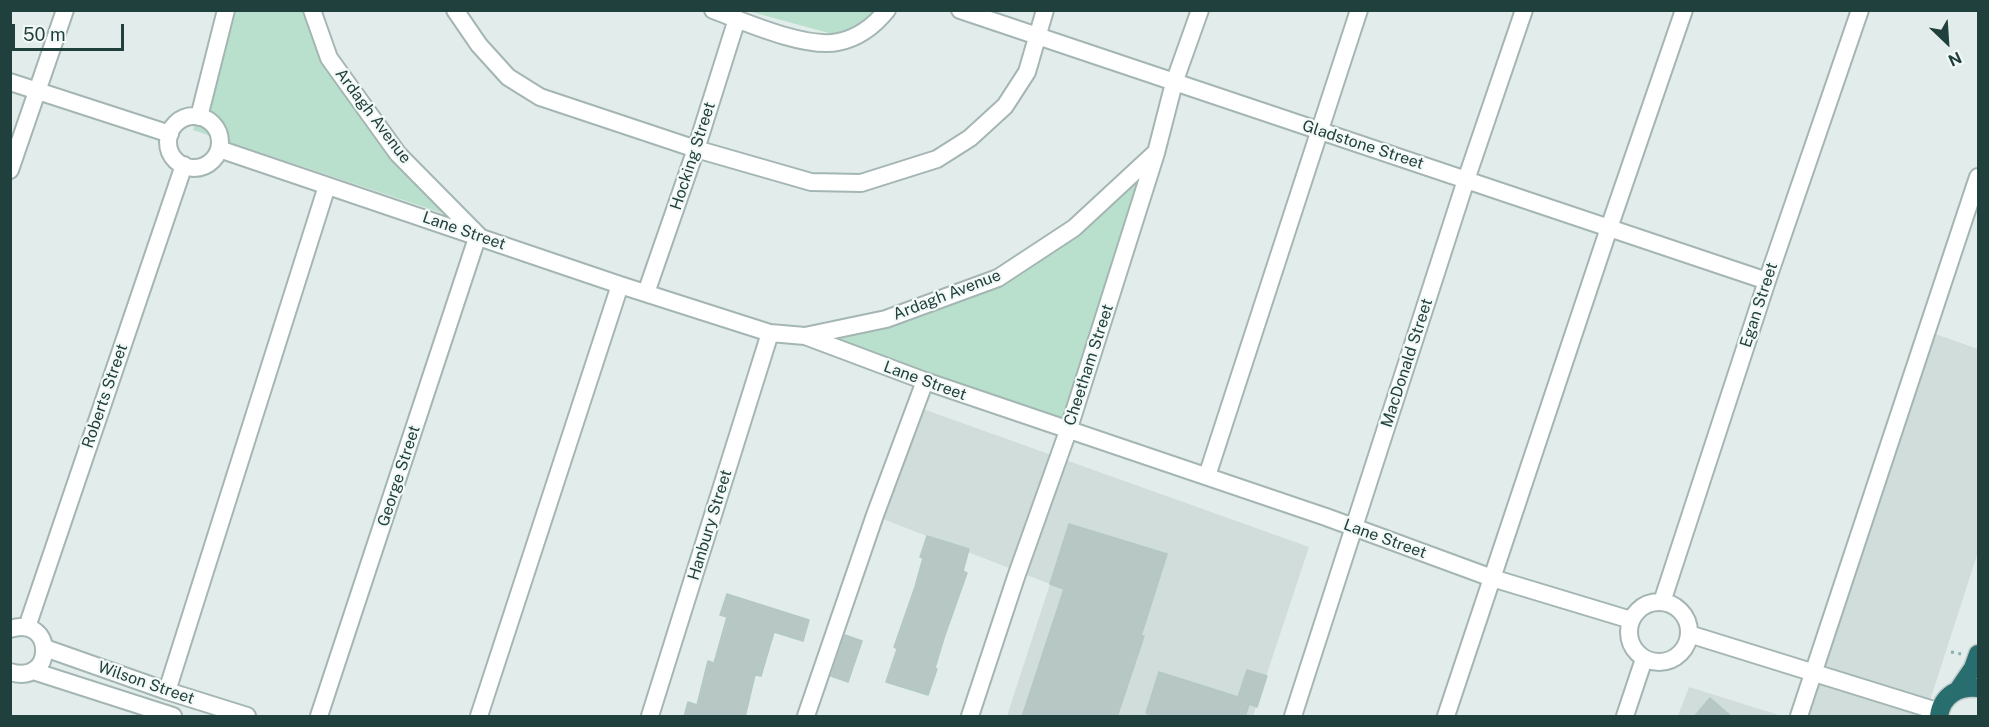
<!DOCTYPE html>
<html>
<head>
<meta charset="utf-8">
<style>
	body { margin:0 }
	#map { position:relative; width:1989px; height:727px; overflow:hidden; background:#e2edeb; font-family:"Public Sans",sans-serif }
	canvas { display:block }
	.frame { position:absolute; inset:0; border:12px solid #20403e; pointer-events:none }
	.north { position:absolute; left:1917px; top:12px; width:60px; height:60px; -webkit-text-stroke:4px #f3f9f7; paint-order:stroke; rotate:155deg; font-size:16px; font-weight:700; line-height:24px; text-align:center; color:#20403e }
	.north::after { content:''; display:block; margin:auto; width:21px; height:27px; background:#20403e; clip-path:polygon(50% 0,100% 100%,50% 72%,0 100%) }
	.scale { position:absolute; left:12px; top:24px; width:112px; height:27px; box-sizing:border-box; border:3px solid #20403e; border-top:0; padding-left:8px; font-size:18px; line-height:21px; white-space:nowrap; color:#20403e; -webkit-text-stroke:4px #f3f9f7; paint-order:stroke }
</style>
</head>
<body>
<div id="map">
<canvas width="1989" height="727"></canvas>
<div class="frame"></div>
<div class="north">N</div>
<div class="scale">50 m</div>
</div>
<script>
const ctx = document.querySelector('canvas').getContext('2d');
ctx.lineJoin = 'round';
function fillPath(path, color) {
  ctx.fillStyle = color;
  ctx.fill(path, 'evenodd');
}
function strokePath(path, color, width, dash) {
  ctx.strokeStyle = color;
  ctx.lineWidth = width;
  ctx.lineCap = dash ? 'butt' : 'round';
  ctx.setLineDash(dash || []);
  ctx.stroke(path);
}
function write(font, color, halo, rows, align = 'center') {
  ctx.font = font + ' "Public Sans",sans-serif';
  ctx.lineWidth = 4.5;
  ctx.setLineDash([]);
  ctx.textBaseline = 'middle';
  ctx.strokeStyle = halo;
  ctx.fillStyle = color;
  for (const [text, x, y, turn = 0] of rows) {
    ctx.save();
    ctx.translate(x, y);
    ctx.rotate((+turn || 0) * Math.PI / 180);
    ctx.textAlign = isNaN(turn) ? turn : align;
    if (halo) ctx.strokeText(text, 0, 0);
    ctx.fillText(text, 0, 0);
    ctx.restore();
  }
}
const built = new Path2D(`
	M 1927,331 L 1978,349 L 1978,552 L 1925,716 L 1794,716 Z
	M 923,409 L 1309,547 L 1253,716 L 1007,716 L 1050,584 L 883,519 Z
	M 1689,687 L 1782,716 L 1678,716 Z`);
const green = new Path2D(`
	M 232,11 L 308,11 L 325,60 L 451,216 L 193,130 Z
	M 748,11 L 878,11 L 874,18 L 836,35 Z
	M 1156,153 L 1068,431 L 805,336 L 998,278 Z`);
const building = new Path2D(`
	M 1069,524 L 1167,554 L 1141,636 L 1144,636 L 1117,717 L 1022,717 L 1064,589 L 1050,584 Z
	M 927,536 L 969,549 L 963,571 L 967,573 L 944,638 L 935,668 L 937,669 L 928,695 L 886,682 L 897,649 L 894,647 L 915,587 L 923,558 L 920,557 Z
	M 727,594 L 809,620 L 803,641 L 774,632 L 761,676 L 755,675 L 745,717 L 684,717 L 688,702 L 697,705 L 708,661 L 714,663 L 727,617 L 720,615 Z
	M 845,635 L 862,641 L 848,682 L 831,676 Z
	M 1247,670 L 1267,676 L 1257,707 L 1249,704 L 1245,717 L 1157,717 L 1146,713 L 1159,672 L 1238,697 Z
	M 1710,698 L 1732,717 L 1694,717 Z`);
const path = new Path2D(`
	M 1951,652 L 1961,654`);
const minor = new Path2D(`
	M 312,10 L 329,58 L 398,154 L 478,235 L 319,716
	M 455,10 L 479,45 L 508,77 L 540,97 L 696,149 L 811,182 L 861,183 L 937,159 L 970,138 L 1005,106 L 1027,72 L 1045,10
	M 713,10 C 745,22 806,49 838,42 C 859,38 874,26 887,10
	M 960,10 L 1767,281
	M 10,82 L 170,134
	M168 142a26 26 0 1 1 52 0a26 26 0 1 1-52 0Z
	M 199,117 L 226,10
	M 219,149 L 620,285 L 770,333 L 805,336 L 925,381 L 1326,517 L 1492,578 L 1631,620
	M 10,170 L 65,10
	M 646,293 L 696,149 L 737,19
	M 805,336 L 886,319 L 998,278 L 1074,228 L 1155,153
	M 1207,476 L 1359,10
	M1629 632a30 30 0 1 1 60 0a30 30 0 1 1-60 0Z
	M 1662,602 L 1767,281 L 1860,10
	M 27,627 L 184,165
	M 10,629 C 55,614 56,686 10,672
	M 1689,634 L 1940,712
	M 45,648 L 167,691 L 247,716
	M 33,671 L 173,716
	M 167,691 L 327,186
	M 479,716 L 620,285
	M 650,716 L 770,333
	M 806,716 L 875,515 L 925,381
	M 970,716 L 1016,577 L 1068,431 L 1156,153 L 1174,83 L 1200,10
	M 1293,716 L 1466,180 L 1524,10
	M 1446,716 L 1609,228 L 1684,10
	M 1625,716 L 1644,659
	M 1799,716 L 1978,177`);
const highway = new Path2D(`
	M 1958,690 L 1973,668 L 1978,654
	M 1939,716 C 1942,695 1959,686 1978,688`);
const streetNames = [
	["Ardagh Avenue",373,116,53],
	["Gladstone Street",1363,145,18],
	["Hocking Street",693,156,-72],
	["Lane Street",464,231,19],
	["Ardagh Avenue",947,295,-21],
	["Egan Street",1759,305,-72],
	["MacDonald Street",1407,363,-72],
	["Cheetham Street",1089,365,-72],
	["Lane Street",925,381,20],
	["Roberts Street",105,396,-71],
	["George Street",399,476,-72],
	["Hanbury Street",710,525,-73],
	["Lane Street",1385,539,20],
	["Wilson Street",146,683,19]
];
fillPath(built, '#d0ddda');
fillPath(green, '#b9e0cc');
fillPath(building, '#b7c8c4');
strokePath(building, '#b3c8c4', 1.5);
strokePath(minor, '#a4b6b4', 20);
strokePath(highway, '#c1cac9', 21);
strokePath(path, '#7fb4af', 3, [3, 4.5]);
strokePath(minor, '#fff', 16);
strokePath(highway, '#296e6f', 18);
write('16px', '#20403e', '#f3f9f7', streetNames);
</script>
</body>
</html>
